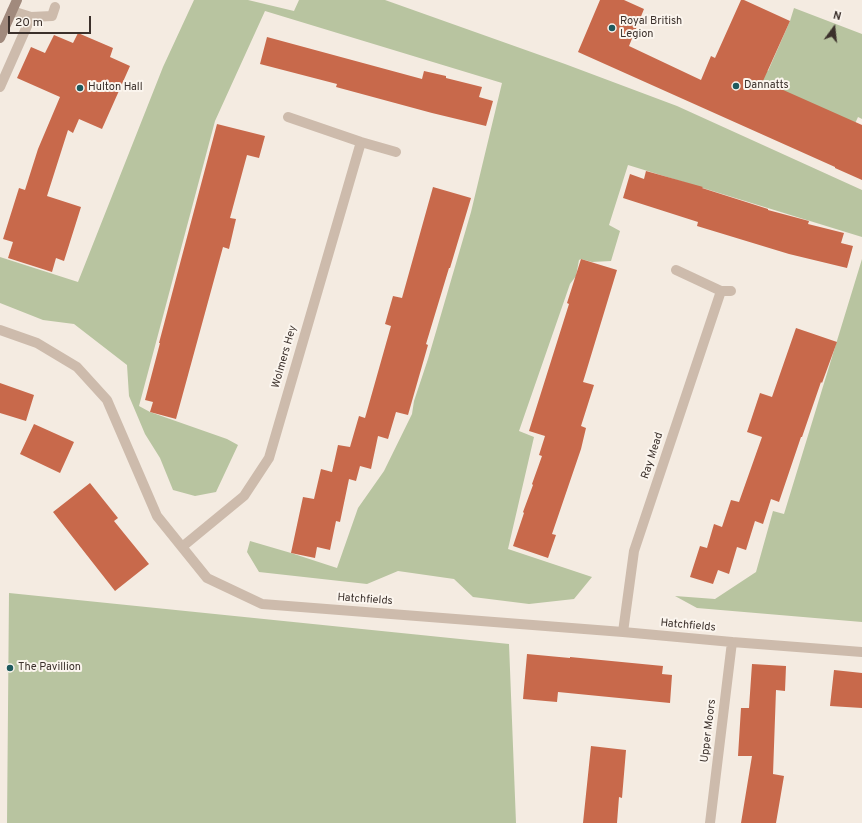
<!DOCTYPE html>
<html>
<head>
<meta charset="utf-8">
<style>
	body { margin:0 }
	#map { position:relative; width:862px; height:823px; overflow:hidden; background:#f4ebe1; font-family:Overpass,sans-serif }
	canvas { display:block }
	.north { position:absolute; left:814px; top:8px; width:40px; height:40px; -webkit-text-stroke:3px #fbf5ee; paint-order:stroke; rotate:15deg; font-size:11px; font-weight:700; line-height:16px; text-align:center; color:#3b302b }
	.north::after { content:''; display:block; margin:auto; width:14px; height:18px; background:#3b302b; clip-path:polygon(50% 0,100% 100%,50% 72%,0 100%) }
	.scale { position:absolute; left:8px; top:16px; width:83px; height:18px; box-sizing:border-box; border:2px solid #3b302b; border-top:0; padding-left:5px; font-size:12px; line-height:14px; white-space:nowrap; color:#3b302b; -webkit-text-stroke:3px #fbf5ee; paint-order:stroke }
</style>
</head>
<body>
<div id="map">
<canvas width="862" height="823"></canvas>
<div class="north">N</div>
<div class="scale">20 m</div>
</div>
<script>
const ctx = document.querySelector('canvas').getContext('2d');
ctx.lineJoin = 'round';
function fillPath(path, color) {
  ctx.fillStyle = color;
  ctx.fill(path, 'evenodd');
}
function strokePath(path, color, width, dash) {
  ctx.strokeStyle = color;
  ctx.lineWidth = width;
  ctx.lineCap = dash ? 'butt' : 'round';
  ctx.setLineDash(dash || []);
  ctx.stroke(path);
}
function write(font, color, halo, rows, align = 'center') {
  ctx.font = font + ' Overpass,sans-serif';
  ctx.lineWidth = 4;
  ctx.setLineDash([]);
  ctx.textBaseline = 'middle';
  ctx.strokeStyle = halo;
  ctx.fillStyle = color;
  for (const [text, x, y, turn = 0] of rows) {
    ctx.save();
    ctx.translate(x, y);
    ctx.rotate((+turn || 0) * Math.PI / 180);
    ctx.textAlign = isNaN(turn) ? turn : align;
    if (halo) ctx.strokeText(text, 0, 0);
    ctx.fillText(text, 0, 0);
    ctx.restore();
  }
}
const green = new Path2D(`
	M 194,0 L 248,0 L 294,11 L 299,0 L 385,0 L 565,64 L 677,106 L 862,190 L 862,237 L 628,165 L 609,225 L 620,231 L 611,261 L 592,262 L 581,259 L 579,260 L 576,276 L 570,284 L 519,431 L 534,437 L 508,549 L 592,577 L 574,599 L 529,604 L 473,597 L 454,579 L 398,571 L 367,584 L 259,572 L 247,552 L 250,541 L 291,553 L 337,568 L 358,508 L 384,471 L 412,414 L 414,401 L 428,359 L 471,212 L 502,83 L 265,11 L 215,121 L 139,406 L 150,412 L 227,439 L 238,445 L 216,492 L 195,496 L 173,490 L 160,458 L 145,434 L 129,396 L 127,365 L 74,324 L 43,320 L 0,303 L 0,257 L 78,282 L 163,67 Z
	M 794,8 L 862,34 L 862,119 L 858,117 L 847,141 L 739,71 L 768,71 L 790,21 Z
	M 862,259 L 862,622 L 697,608 L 675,596 L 715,599 L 756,572 L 773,511 L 784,514 Z
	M 9,593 L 509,644 L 516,823 L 7,823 Z`);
const building = new Path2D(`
	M 600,0 L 624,0 L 644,9 L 629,46 L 701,80 L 711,56 L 715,58 L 741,0 L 744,0 L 790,21 L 763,81 L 862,125 L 862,180 L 835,168 L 835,167 L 578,52 Z
	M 78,33 L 113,48 L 110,57 L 130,66 L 102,129 L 79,119 L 73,133 L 68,130 L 47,196 L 81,207 L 64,261 L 56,258 L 52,272 L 8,258 L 13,242 L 3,239 L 19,188 L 25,190 L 38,149 L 60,97 L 17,78 L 31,47 L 45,53 L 54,35 L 73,43 Z
	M 267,37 L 422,79 L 424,71 L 446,76 L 446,78 L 482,87 L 479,97 L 493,101 L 486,126 L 432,113 L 336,87 L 337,84 L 260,64 Z
	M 217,124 L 265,136 L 259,158 L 247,155 L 230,218 L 236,219 L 229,249 L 223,247 L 176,419 L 150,412 L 153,402 L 145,400 L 160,343 L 159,343 L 173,290 Z
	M 646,171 L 703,187 L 702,188 L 768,209 L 768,210 L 809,221 L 808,224 L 844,233 L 841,243 L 853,246 L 847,268 L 789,254 L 697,226 L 698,222 L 623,198 L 630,174 L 644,179 Z
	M 433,187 L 471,198 L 450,268 L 449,268 L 426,344 L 428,345 L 408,415 L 396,412 L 388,439 L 378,436 L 371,469 L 360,466 L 356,481 L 349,479 L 340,522 L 336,521 L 330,550 L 317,547 L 315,558 L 291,553 L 303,497 L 314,499 L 321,469 L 332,472 L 338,445 L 350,447 L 359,416 L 365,418 L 391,326 L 385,324 L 393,296 L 402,298 Z
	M 581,259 L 617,270 L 583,382 L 594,385 L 581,426 L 586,428 L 581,449 L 552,534 L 556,535 L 548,558 L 513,546 L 524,513 L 523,512 L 533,485 L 532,484 L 542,456 L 539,455 L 545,436 L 529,431 L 569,304 L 567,303 Z
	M 796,328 L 837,342 L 822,383 L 821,382 L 802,437 L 801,437 L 779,502 L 771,499 L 763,524 L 755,521 L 746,550 L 737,547 L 729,574 L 718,570 L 713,584 L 690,577 L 700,546 L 707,548 L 714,524 L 722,527 L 731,500 L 739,502 L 762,437 L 747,432 L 760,393 L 772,397 Z
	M 0,383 L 34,395 L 26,421 L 0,413 Z
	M 34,424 L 74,442 L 60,473 L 20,454 Z
	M 90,483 L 118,518 L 114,521 L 149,564 L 115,591 L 53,512 Z
	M 527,654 L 570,658 L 570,657 L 663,666 L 662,674 L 672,675 L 670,703 L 558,692 L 557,702 L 523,699 Z
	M 752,664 L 786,666 L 785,691 L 776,690 L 773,774 L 784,776 L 776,823 L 741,823 L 752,756 L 738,756 L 741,708 L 749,708 Z
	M 834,670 L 862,673 L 862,708 L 830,706 Z
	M 591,746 L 626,750 L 622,798 L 619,797 L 617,823 L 583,823 Z`);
const lane = new Path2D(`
	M 12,11 L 31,17
	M 0,87 L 31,17 L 52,16 L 55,7`);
const street = new Path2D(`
	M 288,117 L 361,142 L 396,152
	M 676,270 L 721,291 L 731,291
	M 0,330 L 37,343 L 77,367 L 107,400 L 157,516 L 207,578 L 262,604 L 623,632 L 732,642 L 862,652
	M 182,547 L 244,496 L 269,458 L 361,142
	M 623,632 L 634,551 L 721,291
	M 710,823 L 732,642`);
const secondary = new Path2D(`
	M 0,38 L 17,0`);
const markers = [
	[612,28,4,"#1f5a5e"],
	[736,86,4,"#1f5a5e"],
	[80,88,4,"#1f5a5e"],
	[10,668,4,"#1f5a5e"]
];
const poiNames = [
	["Royal British",620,22],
	["Legion",620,35],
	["Dannatts",744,86],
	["Hulton Hall",88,88],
	["The Pavillion",18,668]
];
const streetNames = [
	["Wolmers Hey",285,357,-74],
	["Ray Mead",653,456,-72],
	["Hatchfields",365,600,4],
	["Hatchfields",688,626,5],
	["Upper Moors",709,731,-83]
];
fillPath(green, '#b8c4a0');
fillPath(building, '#c8694b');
strokePath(lane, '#cdbbac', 10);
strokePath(street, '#cdbbac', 10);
strokePath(secondary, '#a18a7d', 10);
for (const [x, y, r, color] of markers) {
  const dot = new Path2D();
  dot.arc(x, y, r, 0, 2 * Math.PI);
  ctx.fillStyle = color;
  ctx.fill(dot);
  strokePath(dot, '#fbf5ee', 1.5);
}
write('11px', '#3b302b', '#fbf5ee', poiNames, 'left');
write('11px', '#3b302b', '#fbf5ee', streetNames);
</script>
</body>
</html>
